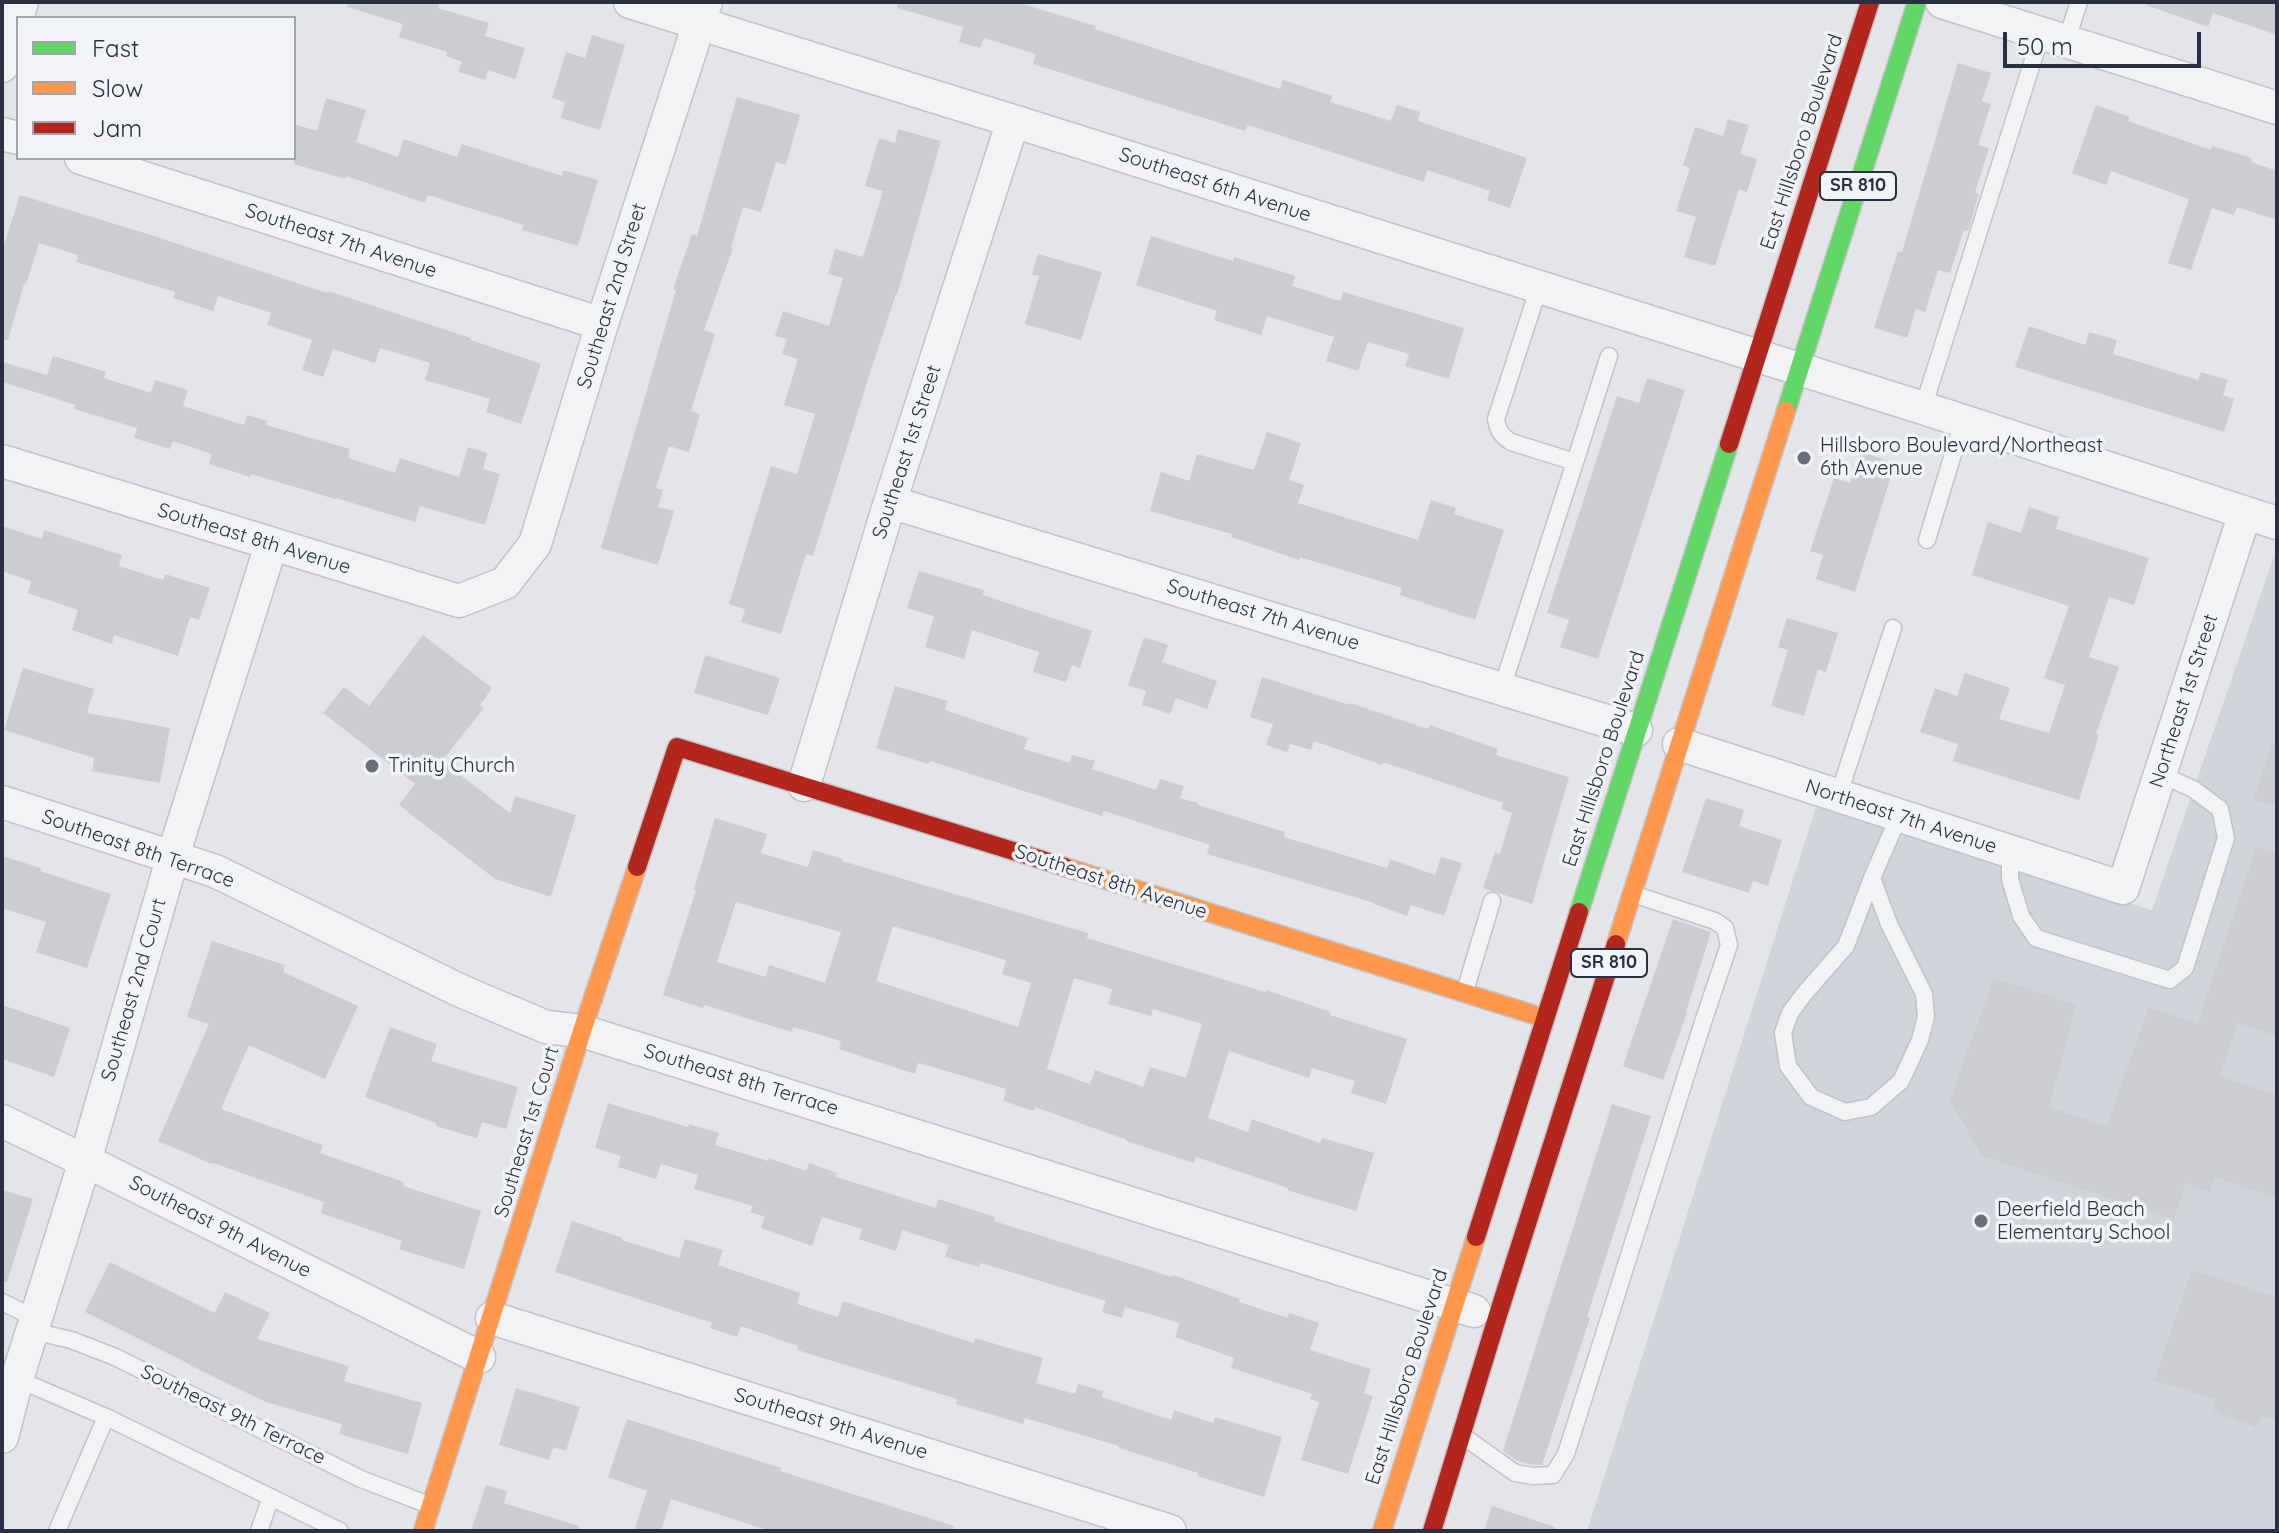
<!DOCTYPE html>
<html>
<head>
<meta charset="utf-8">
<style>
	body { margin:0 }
	#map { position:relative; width:2279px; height:1533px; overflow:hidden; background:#e4e5e8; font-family:Quicksand,sans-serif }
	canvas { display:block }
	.frame { position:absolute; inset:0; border:4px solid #2a3042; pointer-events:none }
	.legend { position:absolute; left:16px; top:16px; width:280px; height:144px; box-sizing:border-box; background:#f1f3f7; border:2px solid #a1a5af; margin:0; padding:10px 14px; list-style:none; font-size:24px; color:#2a3042 }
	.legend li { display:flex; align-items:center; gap:16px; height:40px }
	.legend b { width:40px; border:2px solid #a1a5af }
	.scale { position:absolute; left:2003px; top:32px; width:198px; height:36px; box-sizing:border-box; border:4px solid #2a3042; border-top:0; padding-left:10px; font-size:24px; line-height:28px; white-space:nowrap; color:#2a3042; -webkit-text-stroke:6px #f1f3f7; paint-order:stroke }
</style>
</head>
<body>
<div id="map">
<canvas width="2279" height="1533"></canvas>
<div class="frame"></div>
<ul class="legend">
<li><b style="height:10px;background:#63d668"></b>Fast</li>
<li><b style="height:10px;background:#ff974d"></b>Slow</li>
<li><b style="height:10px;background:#b3261e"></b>Jam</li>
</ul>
<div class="scale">50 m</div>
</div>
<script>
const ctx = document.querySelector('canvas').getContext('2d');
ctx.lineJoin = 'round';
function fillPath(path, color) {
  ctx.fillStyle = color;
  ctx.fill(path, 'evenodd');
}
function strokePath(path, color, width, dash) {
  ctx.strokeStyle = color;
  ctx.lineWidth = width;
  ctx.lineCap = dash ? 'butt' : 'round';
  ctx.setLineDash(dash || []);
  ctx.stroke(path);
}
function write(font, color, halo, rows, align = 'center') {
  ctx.font = font + ' Quicksand,sans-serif';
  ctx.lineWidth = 7;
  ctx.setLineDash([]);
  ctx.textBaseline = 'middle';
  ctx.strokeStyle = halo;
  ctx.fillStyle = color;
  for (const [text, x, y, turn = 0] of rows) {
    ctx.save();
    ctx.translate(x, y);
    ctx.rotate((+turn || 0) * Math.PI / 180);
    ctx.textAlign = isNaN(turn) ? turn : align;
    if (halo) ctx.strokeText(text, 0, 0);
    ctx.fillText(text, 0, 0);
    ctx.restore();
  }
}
const built = new Path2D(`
	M 2276,550 L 2277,1531 L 1587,1531 L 1816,807 L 2152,910 Z`);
const building = new Path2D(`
	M 348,2 L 440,2 L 438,8 L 489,23 L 485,36 L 525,48 L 515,79 L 488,70 L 485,80 L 458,72 L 462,62 L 446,56 L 447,52 L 399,37 L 403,24 L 347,7 Z
	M 898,2 L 1016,2 L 1096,26 L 1095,29 L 1280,89 L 1283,80 L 1332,96 L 1330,102 L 1391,121 L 1397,105 L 1420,112 L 1418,121 L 1527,158 L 1510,208 L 1487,200 L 1490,191 L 1427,170 L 1424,182 L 1248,125 L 1245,131 L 1033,64 L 1036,54 L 984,38 L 980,48 L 959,42 L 963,27 L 897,8 Z
	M 2146,2 L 2277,2 L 2277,35 L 2213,13 L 2208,27 L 2146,5 Z
	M 592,35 L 625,45 L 600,130 L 561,118 L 565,102 L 552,98 L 566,52 L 585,58 Z
	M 1958,63 L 1991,73 L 1982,101 L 1991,104 L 1978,145 L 1989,148 L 1975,193 L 1979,194 L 1968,231 L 1964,230 L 1950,273 L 1938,270 L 1925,312 L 1916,309 L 1907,338 L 1874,328 L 1898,251 L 1902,252 Z
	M 737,97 L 800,115 L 786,165 L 776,162 L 761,212 L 743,207 L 731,248 L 733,248 L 704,330 L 715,334 L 691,411 L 700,414 L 689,452 L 669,446 L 656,488 L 663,490 L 658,507 L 674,511 L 658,565 L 601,548 L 676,290 L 673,289 L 692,234 L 697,236 Z
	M 326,98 L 366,110 L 356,142 L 398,157 L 404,139 L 457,157 L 462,144 L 562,176 L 563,170 L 598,180 L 578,246 L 522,230 L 524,225 L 428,195 L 425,203 L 346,176 L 345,179 L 294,164 L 294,124 L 317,131 Z
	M 2096,105 L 2130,117 L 2128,121 L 2211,150 L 2212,146 L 2252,158 L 2251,162 L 2277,171 L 2277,220 L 2237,207 L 2234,215 L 2212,208 L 2191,270 L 2168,263 L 2189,199 L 2111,171 L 2106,185 L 2072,173 Z
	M 1728,119 L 1749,125 L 1740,154 L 1757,159 L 1747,192 L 1739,189 L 1715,266 L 1684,257 L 1696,217 L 1676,211 L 1690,168 L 1683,165 L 1695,127 L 1723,136 Z
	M 898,129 L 941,141 L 897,295 L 896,294 L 869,376 L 813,556 L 806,554 L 781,634 L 741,622 L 745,609 L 729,604 L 771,466 L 797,474 L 815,414 L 784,405 L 798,359 L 782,354 L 787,339 L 775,336 L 783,311 L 829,326 L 843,278 L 828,274 L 835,249 L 863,257 L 883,191 L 865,186 L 879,138 L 895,143 Z
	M 20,195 L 151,235 L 327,293 L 328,291 L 471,338 L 471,340 L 541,364 L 521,424 L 486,412 L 490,399 L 425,380 L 430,363 L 380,348 L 375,363 L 333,349 L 323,377 L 302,370 L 312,340 L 267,325 L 271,313 L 218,296 L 213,311 L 173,298 L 175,292 L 76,262 L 78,255 L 39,243 L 26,285 L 24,284 L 8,340 L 2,340 L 2,251 Z
	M 1151,236 L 1233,261 L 1234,257 L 1295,276 L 1292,286 L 1340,301 L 1343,292 L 1464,328 L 1449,379 L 1405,366 L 1409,354 L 1368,342 L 1358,371 L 1326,361 L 1334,337 L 1267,316 L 1261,335 L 1214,320 L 1217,311 L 1136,285 Z
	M 1038,254 L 1102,272 L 1081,340 L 1025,324 L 1039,276 L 1032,274 Z
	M 2029,326 L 2085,345 L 2089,332 L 2117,340 L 2113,354 L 2198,380 L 2201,372 L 2228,380 L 2223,395 L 2234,399 L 2224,432 L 2015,367 Z
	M 53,356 L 106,372 L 104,378 L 151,393 L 155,380 L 188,390 L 183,406 L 244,425 L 247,415 L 267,421 L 266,425 L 350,449 L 348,458 L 395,473 L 400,458 L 459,477 L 468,447 L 487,453 L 483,469 L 500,474 L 485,525 L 420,506 L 415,522 L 336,498 L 335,499 L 251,474 L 250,477 L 209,464 L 212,454 L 173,441 L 170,449 L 134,438 L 137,428 L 74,409 L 76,405 L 2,382 L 2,362 L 47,375 Z
	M 1647,378 L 1685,390 L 1598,659 L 1560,647 L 1569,620 L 1547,613 L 1617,396 L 1639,403 Z
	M 1267,432 L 1301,443 L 1289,480 L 1304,485 L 1298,503 L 1418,540 L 1431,500 L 1456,508 L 1454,514 L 1504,530 L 1475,620 L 1400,595 L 1402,588 L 1300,557 L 1299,560 L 1231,537 L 1232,534 L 1150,511 L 1161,472 L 1189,481 L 1197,454 L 1254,470 Z
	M 1861,452 L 1895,463 L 1855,592 L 1816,579 L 1823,555 L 1810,551 L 1834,478 L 1850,483 Z
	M 2029,507 L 2059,517 L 2056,529 L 2149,558 L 2134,605 L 2109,597 L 2089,657 L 2119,667 L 2096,734 L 2099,735 L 2079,800 L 1953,761 L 1958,744 L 1920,732 L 1935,688 L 1957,696 L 1965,673 L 2010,688 L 1999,719 L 2049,733 L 2065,685 L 2044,678 L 2069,606 L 1972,575 L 1988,522 L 2021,533 Z
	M 2,526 L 42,539 L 44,530 L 122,555 L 119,566 L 163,580 L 165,574 L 210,588 L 199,620 L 190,617 L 178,656 L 114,635 L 112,644 L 72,630 L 78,610 L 28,593 L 31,581 L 2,571 Z
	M 919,571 L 984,590 L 983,595 L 1092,631 L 1080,668 L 1072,665 L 1066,682 L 1033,672 L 1039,652 L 972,630 L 964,659 L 925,647 L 934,616 L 907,608 Z
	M 1787,618 L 1838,633 L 1826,672 L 1818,669 L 1804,716 L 1771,706 L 1788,650 L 1778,647 Z
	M 423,635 L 492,688 L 480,705 L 484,708 L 442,761 L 510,813 L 515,796 L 576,815 L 551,897 L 495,879 L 399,805 L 415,784 L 323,713 L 344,687 L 369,706 Z
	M 1144,637 L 1168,645 L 1162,662 L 1217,681 L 1207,709 L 1176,698 L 1170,714 L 1142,705 L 1146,691 L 1128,685 Z
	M 705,655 L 780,678 L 768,715 L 694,693 Z
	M 23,668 L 94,689 L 87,713 L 170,728 L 160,783 L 92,771 L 94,758 L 4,730 Z
	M 1262,677 L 1349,705 L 1350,703 L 1428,729 L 1430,725 L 1498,749 L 1496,755 L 1569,777 L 1532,904 L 1483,888 L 1495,852 L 1500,854 L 1512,813 L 1501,809 L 1503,803 L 1383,762 L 1382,765 L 1314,741 L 1311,750 L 1290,744 L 1287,752 L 1266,745 L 1273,724 L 1250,717 Z
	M 895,686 L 948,701 L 945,710 L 1028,738 L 1024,749 L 1070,763 L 1072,755 L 1095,761 L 1092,769 L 1156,790 L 1160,779 L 1184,786 L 1180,798 L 1198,803 L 1198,805 L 1285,832 L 1284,837 L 1387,868 L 1390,859 L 1435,875 L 1441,857 L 1462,863 L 1444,916 L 1411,905 L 1407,916 L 1374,904 L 1375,903 L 1207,854 L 1210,845 L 1104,811 L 1102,816 L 930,761 L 929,764 L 876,748 Z
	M 2273,743 L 2277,743 L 2277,805 L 2254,800 Z
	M 1706,798 L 1744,810 L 1739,826 L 1782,840 L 1768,886 L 1753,881 L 1749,893 L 1682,872 Z
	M 715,818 L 767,834 L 761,853 L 808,867 L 813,850 L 843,859 L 842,861 L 1088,933 L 1087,938 L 1265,992 L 1266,990 L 1331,1012 L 1330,1015 L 1407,1039 L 1386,1104 L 1351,1093 L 1355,1081 L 1312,1068 L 1309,1078 L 1229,1051 L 1208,1118 L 1248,1132 L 1252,1119 L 1320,1143 L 1322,1138 L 1374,1153 L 1356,1211 L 1287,1190 L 1288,1188 L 1196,1157 L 1194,1163 L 1126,1141 L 1127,1140 L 1035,1107 L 1034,1111 L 1003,1101 L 1006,1089 L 957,1074 L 918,1063 L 915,1074 L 839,1049 L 841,1041 L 793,1027 L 792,1032 L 704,1005 L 703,1008 L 663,995 L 696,890 L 694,889 ZM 736,902 L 841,932 L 825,983 L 769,965 L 766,977 L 717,962 ZM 893,926 L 1006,960 L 1002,974 L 1031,983 L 1018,1027 L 876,981 ZM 1074,978 L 1112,989 L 1108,1004 L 1151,1016 L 1153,1009 L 1202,1024 L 1186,1078 L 1150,1067 L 1143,1087 L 1095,1070 L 1090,1084 L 1047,1069 Z
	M 2257,847 L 2277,854 L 2277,1036 L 2238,1023 L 2219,1076 L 2277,1095 L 2277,1198 L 2215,1177 L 2209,1192 L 2186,1183 L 2174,1219 L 1982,1156 L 1950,1100 L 1994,978 L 2076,1005 L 2049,1107 L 2107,1126 L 2149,1007 L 2198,1024 Z
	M 2,856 L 41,868 L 40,871 L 111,894 L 87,968 L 36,952 L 46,922 L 2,908 Z
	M 1673,919 L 1711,932 L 1686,1012 L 1687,1013 L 1663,1080 L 1623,1066 Z
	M 212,941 L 285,965 L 283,972 L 358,1006 L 325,1079 L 249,1045 L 221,1109 L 323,1145 L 320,1153 L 404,1182 L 403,1186 L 481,1211 L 464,1269 L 399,1249 L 402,1241 L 321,1213 L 324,1202 L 213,1163 L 212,1164 L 158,1141 L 209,1024 L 187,1017 Z
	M 2,1005 L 70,1028 L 54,1077 L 2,1059 Z
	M 390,1027 L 437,1044 L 431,1061 L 518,1087 L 506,1129 L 482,1122 L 477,1138 L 436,1126 L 436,1123 L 365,1097 Z
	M 608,1103 L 688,1127 L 689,1124 L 719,1133 L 715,1145 L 768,1161 L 769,1158 L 806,1171 L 809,1163 L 837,1173 L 836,1177 L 936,1208 L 938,1199 L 995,1217 L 994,1221 L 1172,1277 L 1173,1275 L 1240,1299 L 1239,1302 L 1288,1318 L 1289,1313 L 1319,1323 L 1310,1350 L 1371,1369 L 1364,1393 L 1373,1396 L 1348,1474 L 1301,1460 L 1319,1402 L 1310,1399 L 1312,1394 L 1231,1368 L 1234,1358 L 1175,1337 L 1180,1323 L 1125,1307 L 1122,1318 L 1102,1312 L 1106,1301 L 981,1263 L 979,1267 L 945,1257 L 949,1245 L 902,1230 L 896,1251 L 859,1239 L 862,1229 L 822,1217 L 812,1246 L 761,1228 L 765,1217 L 750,1212 L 753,1206 L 694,1189 L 698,1175 L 661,1164 L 656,1179 L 618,1167 L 621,1156 L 595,1148 Z
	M 1612,1104 L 1651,1116 L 1587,1317 L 1590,1318 L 1542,1465 L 1528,1464 L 1516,1460 L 1503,1451 Z
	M 2,1190 L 33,1199 L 7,1282 L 2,1282 Z
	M 572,1221 L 623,1238 L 622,1240 L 679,1258 L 685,1239 L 723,1250 L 718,1265 L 800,1293 L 797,1304 L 838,1317 L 843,1301 L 974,1343 L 975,1338 L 1043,1358 L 1036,1383 L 1075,1394 L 1078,1384 L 1103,1391 L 1102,1397 L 1171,1420 L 1174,1410 L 1213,1423 L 1215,1417 L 1282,1437 L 1264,1497 L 1197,1476 L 1198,1473 L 1119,1448 L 1119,1446 L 1025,1418 L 1023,1424 L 956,1404 L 957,1399 L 797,1350 L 798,1346 L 741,1326 L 737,1337 L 710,1328 L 712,1323 L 555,1272 Z
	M 110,1262 L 215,1313 L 225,1292 L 270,1313 L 257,1339 L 349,1366 L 344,1381 L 422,1403 L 408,1454 L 339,1434 L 342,1424 L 266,1402 L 191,1366 L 191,1365 L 85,1312 Z
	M 2192,1270 L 2277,1297 L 2277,1420 L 2262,1417 L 2256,1428 L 2214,1411 L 2215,1399 L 2154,1381 Z
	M 516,1388 L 580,1407 L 566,1451 L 553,1447 L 549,1460 L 499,1445 Z
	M 627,1419 L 781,1468 L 780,1471 L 954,1526 L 953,1531 L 770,1531 L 671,1499 L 661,1531 L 634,1531 L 647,1491 L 608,1477 Z
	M 486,1485 L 507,1491 L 504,1503 L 579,1526 L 579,1531 L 471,1531 Z
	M 1492,1506 L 1555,1527 L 1554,1531 L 1484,1531 Z`);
const lane = new Path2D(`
	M 2066,42 L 2079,2
	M 1539,287 L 1496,419 C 1498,431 1501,435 1511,442 L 1575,462 L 1609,356
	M 1923,408 L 2041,35
	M 1927,540 L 1963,421
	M 1502,688 L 1575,462
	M 1838,797 L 1893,628
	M 2010,852 L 2010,879 L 2021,916 L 2036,938 L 2170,980 L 2185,968 L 2226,838 L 2220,809 L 2193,789 L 2160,774
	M 1872,878 L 1846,946 L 1804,994 L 1790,1013 L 1783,1033 L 1788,1066 L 1811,1097 L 1845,1112 L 1871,1107 L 1901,1081 L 1920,1040 L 1926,1017 L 1924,994 L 1889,924 L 1872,878 L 1899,816
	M 1465,991 L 1492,901
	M 2,1302 L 37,1319
	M 33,1331 L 71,1340 L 113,1356 L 361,1479 L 429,1505
	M 17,1379 L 106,1417 L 57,1531
	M 106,1417 L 340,1531
	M 1463,1436 L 1515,1473 L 1533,1476 L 1553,1475 L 1566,1454 L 1703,1022 L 1729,945 L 1725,928 L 1715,921 L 1633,894
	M 259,1531 L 271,1497`);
const street = new Path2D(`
	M 630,2 L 1013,121 L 1923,408 L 2277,523
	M 1942,2 L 2277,108
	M 2,66 L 22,2
	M 2,134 L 18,138
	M 81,158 L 602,324
	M 2,461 L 459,601 L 505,583 L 535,544 L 602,324 L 706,2
	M 890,502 L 1636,730
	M 1679,744 L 2123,888 L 2245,513
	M 804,785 L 890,502 L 1013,121
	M 2,802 L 215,871 L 461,991 L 546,1027 L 582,1031 L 1474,1311
	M 2,1121 L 104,1170 L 479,1357
	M 492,1318 L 1170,1531
	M 2,1437 L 17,1379 L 85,1161 L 173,856 L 271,545`);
const fast = new Path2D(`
	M 1786,411 L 1917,2
	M 1579,912 L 1729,444`);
const slow = new Path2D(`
	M 1065,867 L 1544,1018
	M 1616,944 L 1786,411
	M 423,1531 L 582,1031 L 637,867
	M 1382,1531 L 1476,1237`);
const jam = new Path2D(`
	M 1729,444 L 1870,2
	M 637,867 L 677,747 L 1065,867
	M 1476,1237 L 1579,912
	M 1432,1531 L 1497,1318 L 1616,944`);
const markers = [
	[1804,458,8,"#6b6f7c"],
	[372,766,8,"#6b6f7c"],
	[1981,1221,8,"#6b6f7c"]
];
const shields = [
	[1858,186,76],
	[1609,963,76]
];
const shieldNames = [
	["SR 810",1858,186],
	["SR 810",1609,963]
];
const streetNames = [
	["East Hillsboro Boulevard",1802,142,-72],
	["Southeast 6th Avenue",1215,185,18],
	["Southeast 7th Avenue",341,241,18],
	["Southeast 2nd Street",612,296,-73],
	["Southeast 1st Street",907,452,-72],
	["Southeast 8th Avenue",254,539,17],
	["Southeast 7th Avenue",1263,615,17],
	["Northeast 1st Street",2184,701,-72],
	["East Hillsboro Boulevard",1604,759,-72],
	["Northeast 7th Avenue",1901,817,18],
	["Southeast 8th Terrace",138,849,19],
	["Southeast 8th Avenue",1111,882,18],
	["Southeast 2nd Court",134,990,-74],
	["Southeast 8th Terrace",741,1080,17],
	["Southeast 1st Court",527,1132,-73],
	["Southeast 9th Avenue",220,1227,27],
	["East Hillsboro Boulevard",1407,1377,-72],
	["Southeast 9th Terrace",233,1415,26],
	["Southeast 9th Avenue",831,1424,17]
];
const poiNames = [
	["Hillsboro Boulevard/Northeast",1820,446],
	["6th Avenue",1820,469],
	["Trinity Church",388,766],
	["Deerfield Beach",1997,1210],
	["Elementary School",1997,1233]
];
fillPath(built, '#d2d4db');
fillPath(building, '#cccdd0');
strokePath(lane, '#c2c3c6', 19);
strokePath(street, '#c2c3c6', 35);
strokePath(fast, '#c2c3c6', 21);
strokePath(slow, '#c2c3c6', 21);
strokePath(jam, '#c2c3c6', 21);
strokePath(lane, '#f2f3f5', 16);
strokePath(street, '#f2f3f5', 32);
strokePath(fast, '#63d668', 18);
strokePath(slow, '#ff974d', 18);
strokePath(jam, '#b3261e', 18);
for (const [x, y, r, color] of markers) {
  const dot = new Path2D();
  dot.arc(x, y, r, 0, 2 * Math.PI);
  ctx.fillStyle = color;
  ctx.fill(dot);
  strokePath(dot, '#f1f3f7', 3);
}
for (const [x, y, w] of shields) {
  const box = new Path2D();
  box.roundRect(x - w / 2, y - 14, w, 28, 6);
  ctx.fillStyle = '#f1f3f7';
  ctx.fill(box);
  strokePath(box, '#2a3042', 2);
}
write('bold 18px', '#2a3042', null, shieldNames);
write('20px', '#2a3042', '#f1f3f7', streetNames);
write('20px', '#2a3042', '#f1f3f7', poiNames, 'left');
</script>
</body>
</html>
